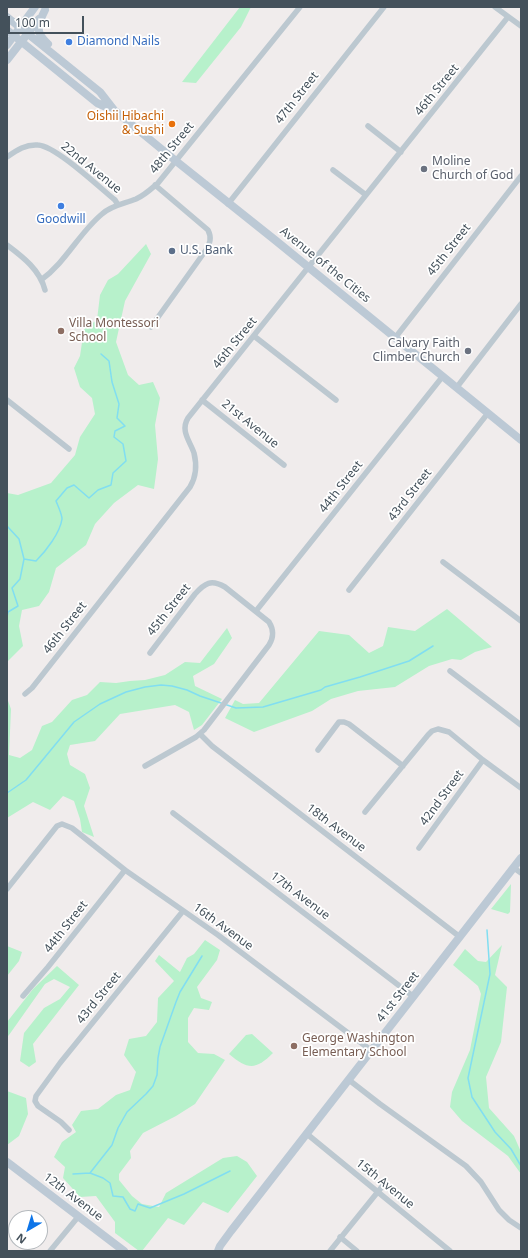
<!DOCTYPE html>
<html>
<head>
<meta charset="utf-8">
<style>
	body { margin:0 }
	#map { position:relative; width:528px; height:1258px; overflow:hidden; background:#f0ecec; font-family:"Noto Sans",sans-serif }
	canvas { display:block }
	.frame { position:absolute; inset:0; border:8px solid #44515b; pointer-events:none }
	.north { position:absolute; left:8px; top:1210px; width:40px; height:40px; box-sizing:border-box; background:#fff; border:1px solid #b4b9bd; border-radius:50%; rotate:218deg; font-size:11px; font-weight:700; line-height:16px; text-align:center; color:#44515b }
	.north::after { content:''; display:block; margin:auto; width:14px; height:18px; background:#0e75e8; clip-path:polygon(50% 0,100% 100%,50% 72%,0 100%) }
	.scale { position:absolute; left:8px; top:16px; width:76px; height:18px; box-sizing:border-box; border:2px solid #44515b; border-top:0; padding-left:5px; font-size:12px; line-height:14px; white-space:nowrap; color:#44515b; -webkit-text-stroke:3px #fff; paint-order:stroke }
</style>
</head>
<body>
<div id="map">
<canvas width="528" height="1258"></canvas>
<div class="frame"></div>
<div class="north">N</div>
<div class="scale">100 m</div>
</div>
<script>
const ctx = document.querySelector('canvas').getContext('2d');
ctx.lineJoin = 'round';
function fillPath(path, color) {
  ctx.fillStyle = color;
  ctx.fill(path, 'evenodd');
}
function strokePath(path, color, width, dash) {
  ctx.strokeStyle = color;
  ctx.lineWidth = width;
  ctx.lineCap = dash ? 'butt' : 'round';
  ctx.setLineDash(dash || []);
  ctx.stroke(path);
}
function write(font, color, halo, rows, align = 'center') {
  ctx.font = font + ' "Noto Sans",sans-serif';
  ctx.lineWidth = 3.5;
  ctx.setLineDash([]);
  ctx.textBaseline = 'middle';
  ctx.strokeStyle = halo;
  ctx.fillStyle = color;
  for (const [text, x, y, turn = 0] of rows) {
    ctx.save();
    ctx.translate(x, y);
    ctx.rotate((+turn || 0) * Math.PI / 180);
    ctx.textAlign = isNaN(turn) ? turn : align;
    if (halo) ctx.strokeText(text, 0, 0);
    ctx.fillText(text, 0, 0);
    ctx.restore();
  }
}
const green = new Path2D(`
	M 240,7 L 251,7 L 241,27 L 196,83 L 182,82 Z
	M 146,244 L 151,254 L 125,301 L 116,342 L 128,375 L 139,385 L 153,382 L 160,398 L 155,425 L 158,459 L 154,489 L 138,485 L 114,503 L 95,524 L 86,545 L 56,568 L 49,592 L 39,606 L 22,610 L 19,626 L 23,646 L 7,662 L 7,493 L 18,495 L 51,483 L 75,455 L 80,437 L 95,414 L 92,398 L 80,387 L 74,368 L 80,356 L 84,329 L 97,320 L 100,295 L 108,280 L 118,274 Z
	M 447,609 L 492,647 L 475,652 L 461,660 L 452,659 L 429,666 L 395,687 L 358,691 L 331,699 L 312,711 L 254,732 L 225,718 L 235,700 L 243,704 L 259,703 L 319,631 L 349,635 L 369,653 L 383,646 L 388,627 L 415,631 Z
	M 227,628 L 232,638 L 214,664 L 193,676 L 195,686 L 222,699 L 202,725 L 194,730 L 189,712 L 175,705 L 120,714 L 95,741 L 70,745 L 67,754 L 70,765 L 85,774 L 90,788 L 84,806 L 94,837 L 82,832 L 80,819 L 74,801 L 63,796 L 50,810 L 33,802 L 7,818 L 7,698 L 11,709 L 9,755 L 20,758 L 32,750 L 42,726 L 52,722 L 72,700 L 87,695 L 100,682 L 116,683 L 130,681 L 145,680 L 165,675 L 185,662 L 200,663 Z
	M 511,884 L 510,912 L 508,914 L 491,909 Z
	M 205,940 L 220,950 L 217,960 L 197,987 L 201,998 L 212,1002 L 209,1010 L 194,1008 L 188,1018 L 188,1042 L 198,1053 L 214,1054 L 225,1060 L 195,1104 L 176,1116 L 143,1133 L 130,1151 L 131,1158 L 119,1174 L 119,1180 L 132,1196 L 142,1204 L 159,1207 L 166,1193 L 223,1158 L 237,1156 L 247,1162 L 257,1176 L 228,1213 L 203,1202 L 184,1225 L 168,1218 L 142,1251 L 139,1251 L 115,1233 L 115,1222 L 96,1196 L 80,1197 L 63,1178 L 65,1167 L 54,1157 L 62,1142 L 76,1132 L 72,1125 L 81,1111 L 98,1109 L 116,1095 L 130,1090 L 136,1072 L 124,1055 L 129,1039 L 146,1036 L 157,1022 L 158,998 L 174,981 L 155,961 L 159,955 L 180,972 L 187,958 L 194,954 Z
	M 502,945 L 495,975 L 507,987 L 501,1042 L 486,1077 L 489,1108 L 514,1136 L 521,1152 L 521,1174 L 508,1156 L 462,1121 L 450,1107 L 452,1092 L 470,1050 L 481,994 L 478,986 L 453,965 L 465,949 L 478,961 L 486,962 Z
	M 7,946 L 22,952 L 19,961 L 7,976 Z
	M 57,966 L 79,985 L 33,1044 L 36,1062 L 29,1067 L 20,1061 L 24,1033 L 44,1008 L 60,999 L 70,987 L 54,979 L 45,984 L 9,1035 L 7,1037 L 7,1022 L 33,989 Z
	M 252,1034 L 273,1053 C 256,1070 248,1070 229,1054 L 246,1035 Z
	M 7,1091 L 26,1098 L 28,1114 L 19,1136 L 7,1145 Z`);
const stream = new Path2D(`
	M 7,526 L 19,539 L 24,559 L 20,579 L 12,588 L 18,606 L 8,612 L 7,617
	M 24,559 L 36,561 C 46,551 60,533 62,519 C 62,514 58,506 56,501 L 67,488 L 74,485 L 89,498 L 98,490 L 111,485 L 113,473 L 126,461 L 123,444 L 114,437 L 115,431 L 125,426 L 117,418 L 119,404 L 112,382 L 109,361 L 101,354
	M 7,793 L 26,780 L 74,722 L 100,704 L 126,692 L 145,687 L 161,685 L 172,686 L 187,690 L 200,696 L 236,708 L 263,707 L 321,690 L 325,687 L 360,677 L 409,661 L 433,646
	M 487,930 L 490,974 L 468,1078 L 472,1097 L 495,1132 L 511,1149 L 521,1166
	M 90,1173 L 103,1178 L 110,1183 L 113,1196 L 123,1197 L 130,1209 L 135,1211 L 138,1204 L 150,1208 L 184,1194 L 230,1171
	M 73,1174 L 90,1173 L 112,1145 L 118,1128 L 127,1112 L 146,1094 L 153,1086 L 157,1075 L 158,1058 L 160,1047 L 176,1002 L 180,992 L 202,956`);
const street = new Path2D(`
	M 495,7 L 521,26
	M 368,126 L 401,152
	M 7,157 C 17,150 26,144 38,145 C 56,146 100,188 115,200 L 118,205
	M 333,170 L 366,195
	M 228,204 L 384,7
	M 7,245 C 23,257 40,270 45,290
	M 41,280 C 66,262 79,233 102,214 C 112,205 124,204 136,199 C 145,195 151,189 158,183 L 300,7
	M 151,327 L 206,250 C 210,243 212,238 208,230 L 155,185
	M 254,336 L 336,400
	M 395,338 L 521,176
	M 457,387 L 521,304
	M 7,400 L 69,449
	M 202,400 L 284,465
	M 443,562 L 521,621
	M 349,590 L 488,413
	M 256,611 L 443,376
	M 450,671 L 521,725
	M 25,694 L 32,688 L 190,487 C 196,477 197,465 194,453 C 190,441 180,431 188,418 L 508,17
	M 200,734 L 212,746 L 460,937
	M 318,750 L 339,722 L 344,722 L 349,724 L 403,766
	M 145,766 L 196,737 L 204,730 L 269,645 C 274,637 274,630 269,622 L 225,587 C 211,579 205,583 195,594 L 150,653
	M 365,812 L 428,735 L 432,731 L 438,729 L 449,732 L 483,760 L 521,788
	M 173,813 L 414,997
	M 419,848 L 483,760
	M 514,868 L 521,873
	M 7,889 L 57,826 L 62,824 L 72,828 L 125,870 L 218,935 L 372,1051
	M 23,996 L 48,967 L 125,870
	M 349,1080 L 380,1104 L 466,1166 L 481,1182 L 499,1210 L 509,1220 L 521,1228
	M 69,1130 L 61,1122 L 38,1106 L 35,1101 L 36,1096 L 60,1063 L 183,911
	M 307,1134 L 450,1251
	M 340,1237 L 357,1251
	M 50,1251 L 78,1217
	M 330,1251 L 385,1183`);
const secondary = new Path2D(`
	M 45,10 C 38,24 34,32 48,44
	M 7,17 L 100,92 L 114,110 L 176,161 L 275,240 L 521,440
	M 7,30 L 97,103 L 113,110
	M 7,45 L 35,7
	M 7,60 L 39,19
	M 7,1162 L 124,1251
	M 218,1251 L 220,1246 L 231,1231 L 521,858`);
const markers = [
	[69,42,4,"#3f7fe0"],
	[172,124,4,"#e8710a"],
	[424,169,4,"#6b7280"],
	[61,206,4,"#3f7fe0"],
	[172,251,4,"#5c6f8a"],
	[61,331,4,"#8d6e63"],
	[468,351,4,"#6b7280"],
	[294,1046,4,"#8d6e63"]
];
const shopNames = [
	["Diamond Nails",77,42],
	["Goodwill",61,220,"center"]
];
const streetNames = [
	["46th Street",437,90,-51],
	["47th Street",297,98,-52],
	["48th Street",172,148,-51],
	["22nd Avenue",91,168,39],
	["45th Street",449,250,-52],
	["Avenue of the Cities",325,265,39],
	["46th Street",235,343,-51],
	["21st Avenue",250,424,39],
	["44th Street",341,487,-52],
	["43rd Street",410,495,-52],
	["45th Street",169,610,-52],
	["46th Street",65,628,-52],
	["42nd Street",442,798,-54],
	["18th Avenue",336,828,37],
	["17th Avenue",300,896,37],
	["44th Street",66,927,-52],
	["16th Avenue",223,927,36],
	["41st Street",398,997,-52],
	["43rd Street",99,998,-51],
	["15th Avenue",385,1184,39],
	["12th Avenue",73,1197,37]
];
const foodNames = [
	["Oishii Hibachi",164,117],
	["& Sushi",164,131]
];
const worshipNames = [
	["Moline",432,162],
	["Church of God",432,176],
	["Calvary Faith",460,344,"right"],
	["Climber Church",460,358,"right"]
];
const serviceNames = [
	["U.S. Bank",180,251]
];
const educationNames = [
	["Villa Montessori",69,324],
	["School",69,338],
	["George Washington",302,1039],
	["Elementary School",302,1053]
];
fillPath(green, '#b7f1cb');
strokePath(stream, '#81def1', 1.5);
strokePath(street, '#bcc8d0', 5.5);
strokePath(secondary, '#bcc9d5', 8);
for (const [x, y, r, color] of markers) {
  const dot = new Path2D();
  dot.arc(x, y, r, 0, 2 * Math.PI);
  ctx.fillStyle = color;
  ctx.fill(dot);
  strokePath(dot, '#fff', 1.5);
}
write('12px', '#366cbe', '#fff', shopNames, 'left');
write('12px', '#44515b', '#fff', streetNames);
write('12px', '#c56008', '#fff', foodNames, 'right');
write('12px', '#5b616d', '#fff', worshipNames, 'left');
write('12px', '#4e5e75', '#fff', serviceNames, 'left');
write('12px', '#785e54', '#fff', educationNames, 'left');
</script>
</body>
</html>
